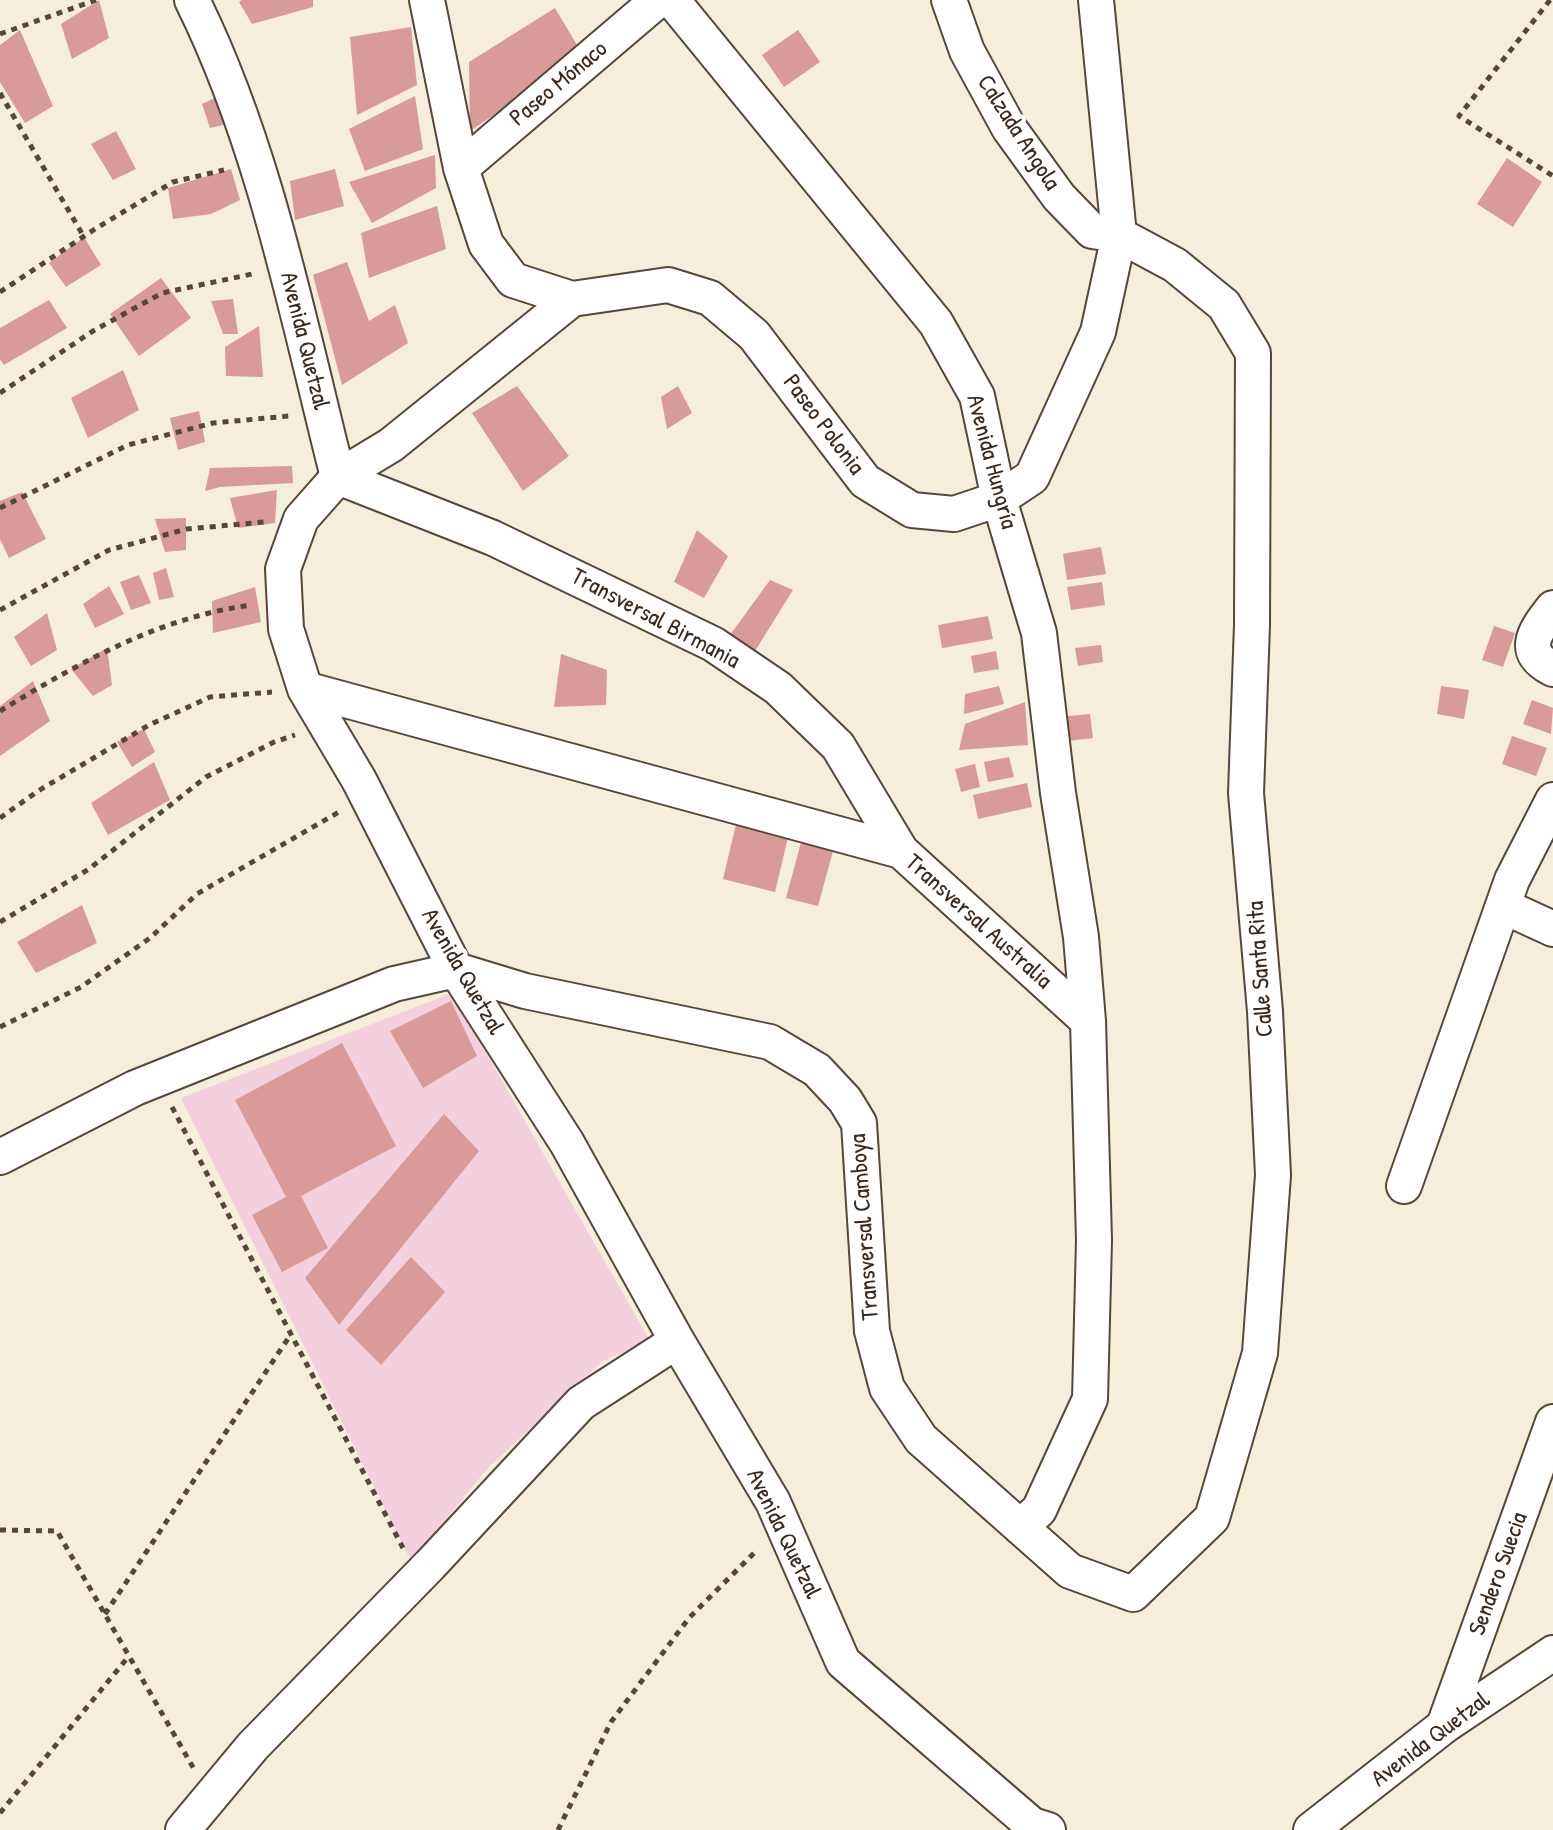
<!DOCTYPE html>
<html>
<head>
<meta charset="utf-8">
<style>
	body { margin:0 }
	canvas { display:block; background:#f4eedb }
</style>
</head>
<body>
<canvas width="1553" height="1830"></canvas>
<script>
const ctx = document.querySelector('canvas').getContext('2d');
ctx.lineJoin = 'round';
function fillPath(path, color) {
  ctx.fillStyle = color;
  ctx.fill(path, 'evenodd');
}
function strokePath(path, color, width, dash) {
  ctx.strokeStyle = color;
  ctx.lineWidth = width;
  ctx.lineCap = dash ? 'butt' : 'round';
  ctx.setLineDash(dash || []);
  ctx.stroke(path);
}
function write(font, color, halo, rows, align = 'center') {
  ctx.font = font + ' "Patrick Hand",sans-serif';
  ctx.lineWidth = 8;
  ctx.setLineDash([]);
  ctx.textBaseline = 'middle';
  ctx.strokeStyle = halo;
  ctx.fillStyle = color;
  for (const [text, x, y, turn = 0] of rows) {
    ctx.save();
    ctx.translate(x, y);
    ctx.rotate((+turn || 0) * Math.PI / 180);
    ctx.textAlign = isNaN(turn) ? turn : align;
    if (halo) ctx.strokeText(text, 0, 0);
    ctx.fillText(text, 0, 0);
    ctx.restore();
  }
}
const built = new Path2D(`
	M 452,993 L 650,1341 L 603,1361 L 489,1467 L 411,1561 L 181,1098 Z`);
const building = new Path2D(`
	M 99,0 L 109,38 L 72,59 L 61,24 Z
	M 242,0 L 313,0 L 313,7 L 252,24 L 239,2 Z
	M 555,8 L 583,55 L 470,131 L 469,62 Z
	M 411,27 L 417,85 L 357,115 L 350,37 Z
	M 20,30 L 53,106 L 25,123 L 0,82 L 0,45 Z
	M 798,30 L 820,62 L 784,87 L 762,55 Z
	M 223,94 L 235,122 L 210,128 L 202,104 Z
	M 415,96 L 423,149 L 365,171 L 349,129 Z
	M 116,131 L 136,169 L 113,180 L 91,144 Z
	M 435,155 L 436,188 L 372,223 L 349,182 Z
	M 1507,158 L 1542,182 L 1513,227 L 1477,204 Z
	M 231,169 L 240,200 L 211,214 L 173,219 L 168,188 Z
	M 335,169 L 344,206 L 295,220 L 290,181 Z
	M 437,206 L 446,249 L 369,278 L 361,233 Z
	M 84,237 L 101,265 L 66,287 L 49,263 Z
	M 347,262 L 369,321 L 395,305 L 408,343 L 342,385 L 313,275 Z
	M 161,278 L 191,318 L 139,356 L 110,314 Z
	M 233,299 L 238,334 L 223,334 L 211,301 Z
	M 49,300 L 67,328 L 4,365 L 0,359 L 0,328 Z
	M 259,326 L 263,377 L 226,376 L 225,347 Z
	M 123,370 L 139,410 L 88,438 L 71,398 Z
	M 517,386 L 569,456 L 523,491 L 472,413 Z
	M 678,386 L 692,413 L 667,429 L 661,397 Z
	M 199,411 L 205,442 L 178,450 L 170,418 Z
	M 292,466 L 293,483 L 220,487 L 205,491 L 210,468 Z
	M 277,490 L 275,523 L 238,528 L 230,498 Z
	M 22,492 L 46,539 L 9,558 L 0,539 L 0,501 Z
	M 186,518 L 186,550 L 165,552 L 155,519 Z
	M 697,530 L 728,556 L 704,598 L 674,582 Z
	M 1101,547 L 1106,574 L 1067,580 L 1063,554 Z
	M 166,568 L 174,597 L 159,600 L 153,573 Z
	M 139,575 L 151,603 L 131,610 L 120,582 Z
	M 770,580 L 793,590 L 755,651 L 730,635 Z
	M 1102,582 L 1105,605 L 1071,610 L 1067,587 Z
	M 109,586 L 124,614 L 95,628 L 83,604 Z
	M 255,587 L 261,622 L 213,633 L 212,601 Z
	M 47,613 L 57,650 L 31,666 L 14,637 Z
	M 988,616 L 993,639 L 942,648 L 938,625 Z
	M 1494,626 L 1515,633 L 1503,667 L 1482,660 Z
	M 1101,645 L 1103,662 L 1078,666 L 1075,648 Z
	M 107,648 L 112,685 L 93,696 L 71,669 Z
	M 996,651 L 999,669 L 974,673 L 971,656 Z
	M 561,654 L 607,670 L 606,705 L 554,707 Z
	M 33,681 L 50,721 L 0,756 L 0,706 Z
	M 999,686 L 1004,704 L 964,714 L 965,694 Z
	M 1441,686 L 1469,690 L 1464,719 L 1437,714 Z
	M 1532,700 L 1553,708 L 1551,734 L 1523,724 Z
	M 1025,702 L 1028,745 L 959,750 L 965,724 Z
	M 1090,714 L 1093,738 L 1060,742 L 1057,717 Z
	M 144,729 L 155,752 L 132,767 L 117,742 Z
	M 1512,736 L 1547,748 L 1536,776 L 1502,764 Z
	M 1009,757 L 1014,777 L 988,782 L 984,762 Z
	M 154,762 L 170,800 L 108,835 L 91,803 Z
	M 975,764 L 980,787 L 961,792 L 955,769 Z
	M 1027,783 L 1032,807 L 978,819 L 973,795 Z
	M 738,816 L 790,829 L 775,892 L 723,879 Z
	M 804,831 L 836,840 L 818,906 L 786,898 Z
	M 82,905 L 97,943 L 36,973 L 17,942 Z
	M 451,1001 L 477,1056 L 423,1088 L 390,1031 Z
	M 342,1043 L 396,1146 L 301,1196 L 328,1248 L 282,1272 L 252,1215 L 286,1197 L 235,1100 Z
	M 444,1114 L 479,1151 L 339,1325 L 305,1278 Z
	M 411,1257 L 445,1292 L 381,1365 L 346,1330 Z`);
const path = new Path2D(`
	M 1550,0 L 1459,116 L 1553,176
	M 0,34 L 96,0
	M 0,93 L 84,237
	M 0,292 L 95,229 L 173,182 L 224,170
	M 0,393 L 93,331 L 162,293 L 257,273
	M 0,508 L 128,445 L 213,423 L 289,416
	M 0,610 L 109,550 L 187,529 L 264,522
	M 0,711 C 79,663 159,617 252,605
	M 0,818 L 38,791 L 149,725 L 210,697 L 272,692
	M 0,922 L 89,869 L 206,777 L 274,742 L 295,735
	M 0,1027 L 81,987 L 150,938 L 197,894 L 339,812
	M 172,1107 L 403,1548
	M 0,1530 L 57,1531 L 194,1769
	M 105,1614 L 291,1334
	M 0,1813 L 129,1656
	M 558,1830 L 611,1722 L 689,1618 L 757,1550`);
const minor = new Path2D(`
	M 192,0 C 265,147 298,319 338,477
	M 427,0 L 461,168 L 486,244 L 513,280 L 572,299
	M 672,0 L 936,323 L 977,396 L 999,499 L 1039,633 L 1058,793 L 1081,937 L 1088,1021
	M 461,168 L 658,0
	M 338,477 L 493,538 L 713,644 L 778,688 L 838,746 L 901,851
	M 1553,608 C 1535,631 1519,652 1553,669
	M 305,689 L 901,851 L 1088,1021 L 1094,1240 L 1090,1399 L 1039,1510 L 1020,1527
	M 1503,906 L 1553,929
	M 0,1157 L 135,1088 L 394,984 L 456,970 L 525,991 L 770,1042 L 817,1070 L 845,1100 L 859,1123 L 872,1331 L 887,1388 L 921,1439 L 1070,1571 L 1133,1594 L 1212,1518 L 1260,1353 L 1273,1175 L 1265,1011 L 1246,793 L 1252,625 L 1253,353 L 1224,305 L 1175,265 L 1119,235 L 1092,231 L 1059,197 L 1009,128 L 967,51 L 949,0
	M 1404,1186 L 1512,880 L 1553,800
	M 1444,1726 L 1553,1422
	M 183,1830 L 253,1746 L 430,1565 L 581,1403 L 677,1341
	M 1048,1830 L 1032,1825 L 843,1662 L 773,1502 L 677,1341 L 567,1143 L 456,970 L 359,780 L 305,689 L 286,629 L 283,569 L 301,519 L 338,477 L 391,445 L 572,299 L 668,285 L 710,298 L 754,335 L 865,481 L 912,510 L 954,514 L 999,499 L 1032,477 L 1098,332 L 1119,235 L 1096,0
	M 1311,1830 L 1444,1726 L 1553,1653`);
const streetNames = [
	["Paseo Mónaco",559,84,-40],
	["Calzada Angola",1018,133,57],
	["Avenida Quetzal",304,341,76],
	["Paseo Polonia",823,425,53],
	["Avenida Hungría",991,462,75],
	["Transversal Birmania",655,619,28],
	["Transversal Australia",978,922,42],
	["Calle Santa Rita",1261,969,-94],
	["Avenida Quetzal",462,972,60],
	["Transversal Camboya",865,1227,-94],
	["Avenida Quetzal",783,1534,64],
	["Sendero Suecia",1499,1574,-70],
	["Avenida Quetzal",1431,1740,-37]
];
fillPath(built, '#f4cfde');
fillPath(building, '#d99b98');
strokePath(minor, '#57473a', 38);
strokePath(path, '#57473a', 5, [6, 6]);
strokePath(minor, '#fff', 34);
write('24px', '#3b2a1e', '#fff', streetNames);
</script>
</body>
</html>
